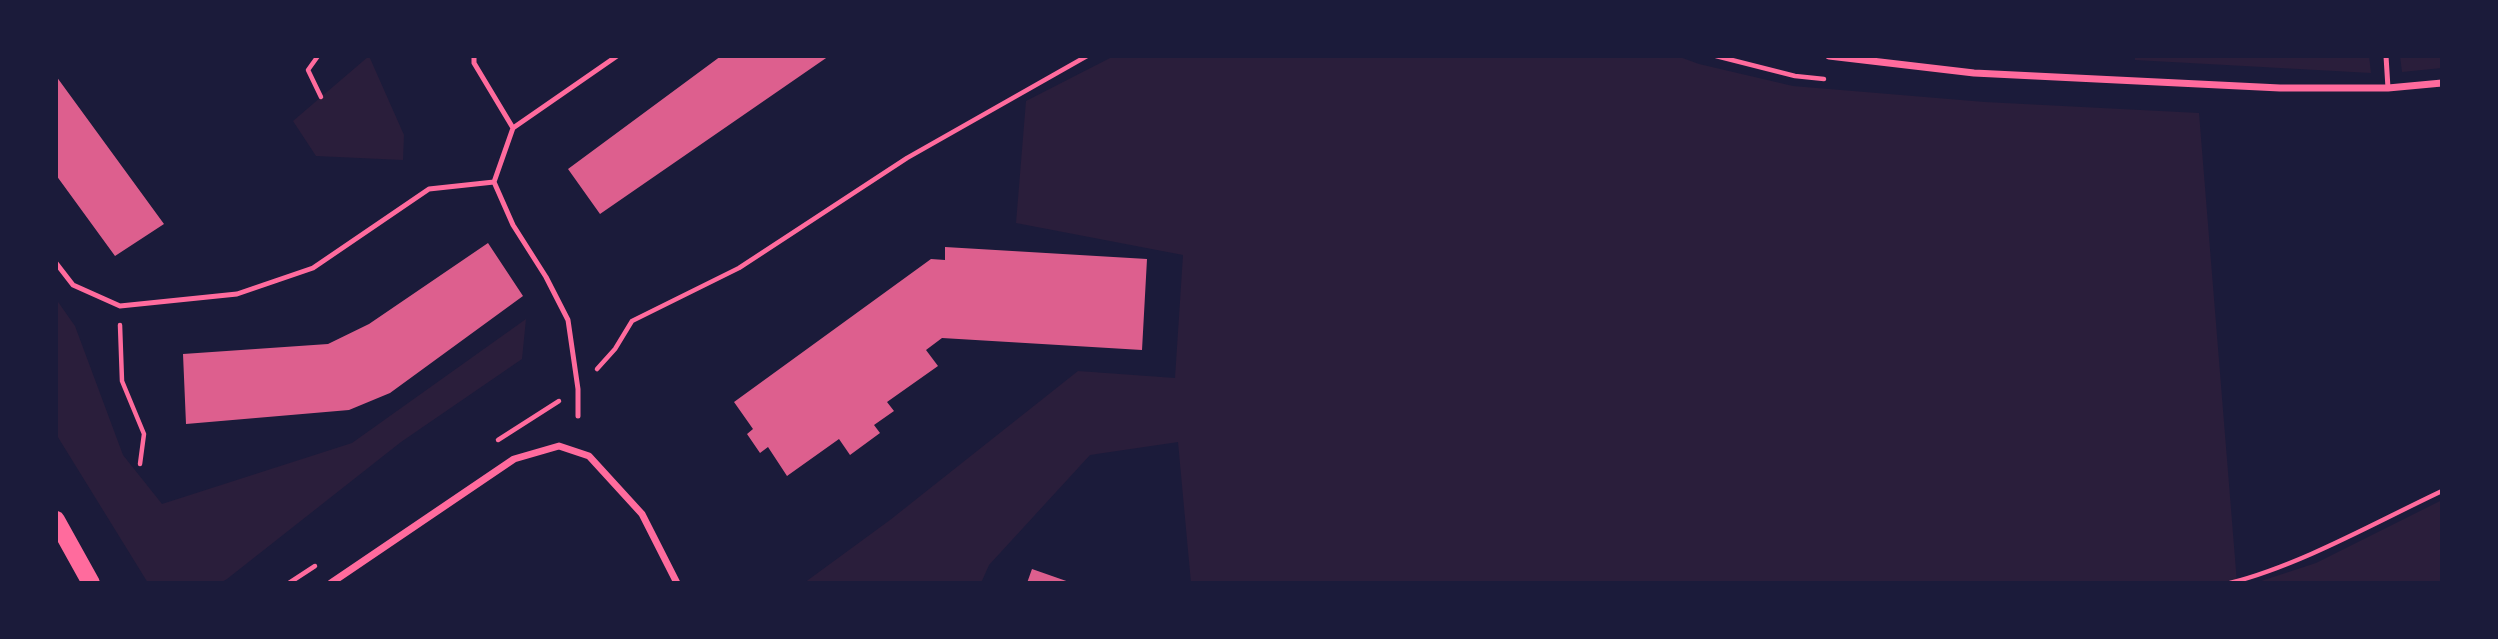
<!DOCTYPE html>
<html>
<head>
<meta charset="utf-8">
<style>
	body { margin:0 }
	#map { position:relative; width:2498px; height:639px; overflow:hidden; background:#1b1b3a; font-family:Arial,sans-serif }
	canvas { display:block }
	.frame { position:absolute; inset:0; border:58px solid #1b1b3a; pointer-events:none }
</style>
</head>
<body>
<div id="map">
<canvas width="2498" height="639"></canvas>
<div class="frame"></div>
</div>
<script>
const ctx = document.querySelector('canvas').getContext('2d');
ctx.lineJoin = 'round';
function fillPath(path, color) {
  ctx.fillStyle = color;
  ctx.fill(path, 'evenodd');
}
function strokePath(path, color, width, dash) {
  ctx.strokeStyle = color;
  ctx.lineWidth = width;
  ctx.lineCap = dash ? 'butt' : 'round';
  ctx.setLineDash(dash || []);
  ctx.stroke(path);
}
const green = new Path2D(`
	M 369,56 L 404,135 L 403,160 L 316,156 L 293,121 Z
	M 1114,56 L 1677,56 L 1699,64 L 1793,86 L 1985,102 L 2199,113 L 2237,583 L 1191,583 L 1178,442 L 1090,455 L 989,565 L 981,583 L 804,583 L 890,520 L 1078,371 L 1175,378 L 1183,255 L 1016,223 L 1026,101 Z
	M 2135,56 L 2369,56 L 2371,73 L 2135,60 Z
	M 2400,56 L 2442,56 L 2442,68 L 2402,72 Z
	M 56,299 L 75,326 L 123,455 L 162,504 L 352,443 L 526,319 L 522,359 L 401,442 L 227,579 L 220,583 L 148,583 L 56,434 Z
	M 2442,500 L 2442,583 L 2255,583 L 2316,563 Z`);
const building = new Path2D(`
	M 721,56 L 829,56 L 600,214 L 568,169 Z
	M 56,76 L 164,224 L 115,256 L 56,175 Z
	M 488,243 L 523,296 L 390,393 L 349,410 L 186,424 L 183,354 L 328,344 L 369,324 Z
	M 945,247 L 1147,259 L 1142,350 L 942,338 L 926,350 L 938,366 L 887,402 L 894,411 L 874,425 L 880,433 L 850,455 L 839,439 L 787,476 L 768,447 L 760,453 L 747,434 L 753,429 L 734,402 L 931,259 L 945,260 Z
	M 1032,569 L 1072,583 L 1027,583 Z`);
const path = new Path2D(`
	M 318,56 L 308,70 L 321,97
	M 1716,56 L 1795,76 L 1824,79
	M 120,325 L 122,381 L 144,434 L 140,464
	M 597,369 L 615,349 L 632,321 L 739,268 L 907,158 L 1087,56
	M 498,440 L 559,401
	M 289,583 L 315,566
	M 2230,583 C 2301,565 2376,522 2442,491`);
const service = new Path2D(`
	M 474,56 L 474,63 L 513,128
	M 2386,56 L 2388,88
	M 56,263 L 73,285 L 120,306 L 237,294 L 313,268 L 429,189 L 494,182
	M 578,416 L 578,389 L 568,320 L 546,277 L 513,225 L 494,182 L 513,128 L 617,56`);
const minor = new Path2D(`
	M 1829,56 L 1974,73 L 2280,88 L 2388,88 L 2442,83
	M 331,583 L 514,459 L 559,446 L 589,456 L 642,514 L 677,583`);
const primary = new Path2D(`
	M 56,520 L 91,583`);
fillPath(green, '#2a1e3b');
fillPath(building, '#dd5f8e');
strokePath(path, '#ff6b9d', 4.5);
strokePath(service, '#ff6b9d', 5);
strokePath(minor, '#ff6b9d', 7);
strokePath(primary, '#ff6b9d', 18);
</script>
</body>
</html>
